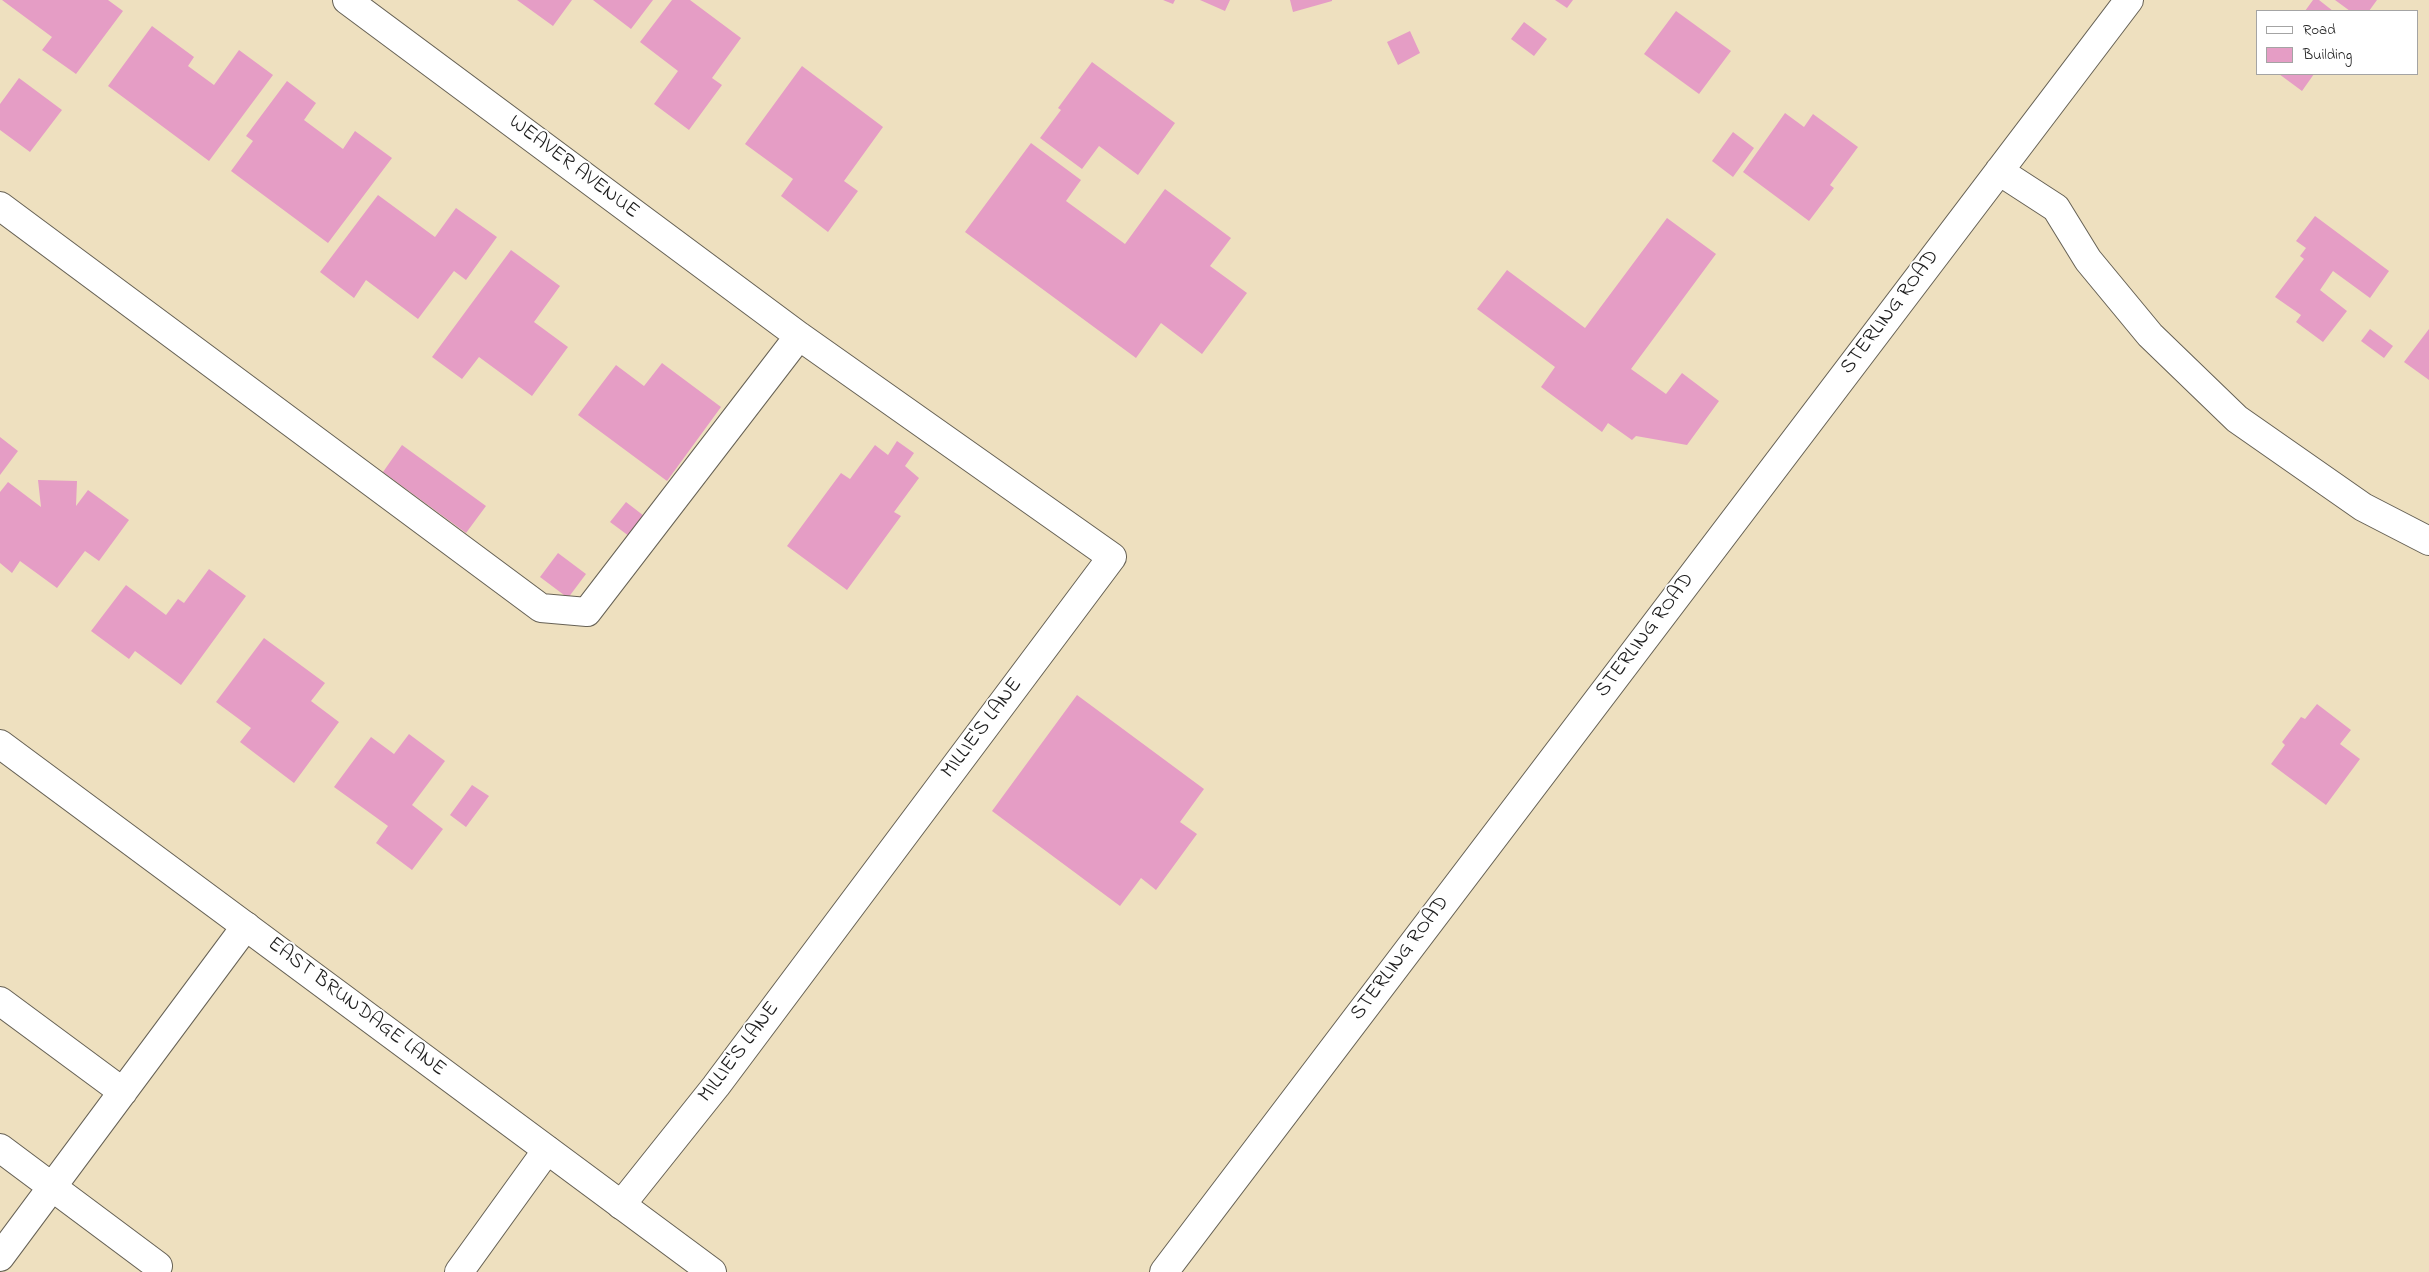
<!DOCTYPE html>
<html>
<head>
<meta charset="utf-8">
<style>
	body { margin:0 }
	#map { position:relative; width:2429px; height:1272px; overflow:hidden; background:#eee0bf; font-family:"Indie Flower",sans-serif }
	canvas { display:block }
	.legend { position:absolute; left:2256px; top:10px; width:162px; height:65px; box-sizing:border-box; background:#fff; border:1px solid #a4a4a4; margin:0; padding:6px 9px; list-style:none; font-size:15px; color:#1c1c1c }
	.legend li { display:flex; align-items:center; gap:10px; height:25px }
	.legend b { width:25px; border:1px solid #a4a4a4 }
</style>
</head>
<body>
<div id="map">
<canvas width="2429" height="1272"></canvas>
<ul class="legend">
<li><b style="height:6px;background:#fff"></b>Road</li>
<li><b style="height:14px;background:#e59dc5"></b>Building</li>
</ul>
</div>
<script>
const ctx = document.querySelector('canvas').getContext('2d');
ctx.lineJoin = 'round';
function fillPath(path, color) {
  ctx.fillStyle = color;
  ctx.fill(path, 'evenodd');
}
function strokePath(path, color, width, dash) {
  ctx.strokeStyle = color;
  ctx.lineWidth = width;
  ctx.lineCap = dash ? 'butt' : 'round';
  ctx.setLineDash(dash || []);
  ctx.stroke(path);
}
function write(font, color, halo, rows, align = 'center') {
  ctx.font = font + ' "Indie Flower",sans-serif';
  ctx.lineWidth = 4;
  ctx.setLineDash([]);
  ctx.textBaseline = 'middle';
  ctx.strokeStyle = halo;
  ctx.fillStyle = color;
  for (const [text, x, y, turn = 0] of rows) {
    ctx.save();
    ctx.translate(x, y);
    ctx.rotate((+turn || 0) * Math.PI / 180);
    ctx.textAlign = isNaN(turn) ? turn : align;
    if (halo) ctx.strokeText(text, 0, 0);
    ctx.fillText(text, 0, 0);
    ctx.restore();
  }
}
const building = new Path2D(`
	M 2,0 L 108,0 L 123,11 L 76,74 L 42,50 L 52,37 Z
	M 517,0 L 572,0 L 553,26 Z
	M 593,0 L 653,0 L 631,29 Z
	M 672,0 L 690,0 L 741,38 L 712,78 L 722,85 L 689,130 L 654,104 L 678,71 L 640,42 Z
	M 1163,0 L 1175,0 L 1173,4 Z
	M 1200,0 L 1230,0 L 1225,11 Z
	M 1290,0 L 1332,0 L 1332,1 L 1293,12 Z
	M 1555,0 L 1573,0 L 1567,8 Z
	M 2313,0 L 2319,0 L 2333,11 L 2305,11 Z
	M 2335,0 L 2377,0 L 2369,11 L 2350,11 Z
	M 1676,11 L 1731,51 L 1699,94 L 1644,54 Z
	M 1524,22 L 1547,39 L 1534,56 L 1511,39 Z
	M 152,26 L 194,57 L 188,66 L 214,85 L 239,50 L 273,75 L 209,161 L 108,86 Z
	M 1410,31 L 1420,53 L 1398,65 L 1387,42 Z
	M 1092,62 L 1175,123 L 1138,175 L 1099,146 L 1082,169 L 1040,138 L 1061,110 L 1058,108 Z
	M 802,66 L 883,127 L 844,181 L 858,191 L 828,232 L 781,196 L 793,179 L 745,144 Z
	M 2279,74 L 2314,74 L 2302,91 Z
	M 19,78 L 62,110 L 30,152 L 0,130 L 0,104 Z
	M 287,81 L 316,103 L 304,120 L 343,149 L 355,131 L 392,158 L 328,243 L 231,171 L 253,141 L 246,136 Z
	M 1785,113 L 1804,127 L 1813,114 L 1858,147 L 1830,185 L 1834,188 L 1809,221 L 1743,172 Z
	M 1733,132 L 1754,148 L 1733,177 L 1712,161 Z
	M 1031,143 L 1081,180 L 1066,201 L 1125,244 L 1165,189 L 1231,238 L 1210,266 L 1247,293 L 1202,354 L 1161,323 L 1136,358 L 965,232 Z
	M 378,195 L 435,237 L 456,208 L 497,237 L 466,280 L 454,271 L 418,319 L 366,280 L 354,298 L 320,272 Z
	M 2315,216 L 2389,271 L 2370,298 L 2333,271 L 2320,290 L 2347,311 L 2323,342 L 2296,322 L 2301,315 L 2275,297 L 2304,259 L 2300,256 L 2306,248 L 2296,241 Z
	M 1667,218 L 1716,254 L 1631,369 L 1666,394 L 1682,373 L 1719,401 L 1687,445 L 1636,436 L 1632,440 L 1608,423 L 1602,432 L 1541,387 L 1555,367 L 1477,309 L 1507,270 L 1585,328 Z
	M 511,250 L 560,286 L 534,322 L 568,347 L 532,396 L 479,357 L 462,379 L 432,357 Z
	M 2370,329 L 2393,346 L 2384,358 L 2361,341 Z
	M 2429,329 L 2429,380 L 2404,362 Z
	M 662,363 L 721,407 L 667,481 L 578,415 L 616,365 L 644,386 Z
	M 0,437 L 18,451 L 0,475 Z
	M 897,441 L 914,453 L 905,466 L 919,478 L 894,512 L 901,516 L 847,590 L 787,546 L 841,473 L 850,479 L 875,445 L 888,455 Z
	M 402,445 L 486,506 L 466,533 L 383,472 Z
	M 38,480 L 77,481 L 76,506 L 88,490 L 129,520 L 99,561 L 85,551 L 57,588 L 20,561 L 12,573 L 0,563 L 0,492 L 8,482 L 41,507 Z
	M 626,502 L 648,519 L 633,539 L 610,522 Z
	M 558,553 L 586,574 L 568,598 L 540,577 Z
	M 209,569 L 246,596 L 181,685 L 135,651 L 129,659 L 91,631 L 126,585 L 166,615 L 178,599 L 184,603 Z
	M 264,638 L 325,683 L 311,701 L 339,722 L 294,783 L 240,742 L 251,728 L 216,702 Z
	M 1077,695 L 1204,789 L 1180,822 L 1197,834 L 1156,890 L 1141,878 L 1120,906 L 992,811 Z
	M 2317,704 L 2351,730 L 2340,744 L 2360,759 L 2326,805 L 2271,764 L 2285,745 L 2282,742 L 2301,717 L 2305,719 Z
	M 409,734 L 445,761 L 412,805 L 443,829 L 412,870 L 376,843 L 388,826 L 334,787 L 371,737 L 394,754 Z
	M 472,785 L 489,796 L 466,827 L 450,815 Z`);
const minor = new Path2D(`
	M 347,0 L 799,336 L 1112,557 L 716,1086 L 621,1205
	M 1999,171 L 2056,208 L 2088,260 L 2150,335 L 2237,419 L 2363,507 L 2429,541
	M 0,206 L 541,608 L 587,612 L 799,336
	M 0,1001 L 123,1092
	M 0,1148 L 158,1266
	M 0,1257 L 246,926
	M 459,1272 L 547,1150
	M 1164,1272 L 2129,0`);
const major = new Path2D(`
	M 0,744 L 712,1272`);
const streetNames = [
	["WEAVER AVENUE",573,168,37],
	["STERLING ROAD",1891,313,-53],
	["STERLING ROAD",1646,636,-53],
	["MILLIE'S LANE",983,729,-53],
	["STERLING ROAD",1401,959,-53],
	["EAST BRUNDAGE LANE",356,1008,37],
	["MILLIE'S LANE",740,1053,-53]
];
fillPath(building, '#e59dc5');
strokePath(minor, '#666155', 30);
strokePath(major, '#666155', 30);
strokePath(minor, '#fff', 28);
strokePath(major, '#fff', 28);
write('21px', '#1c1c1c', '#fff', streetNames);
</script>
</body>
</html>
